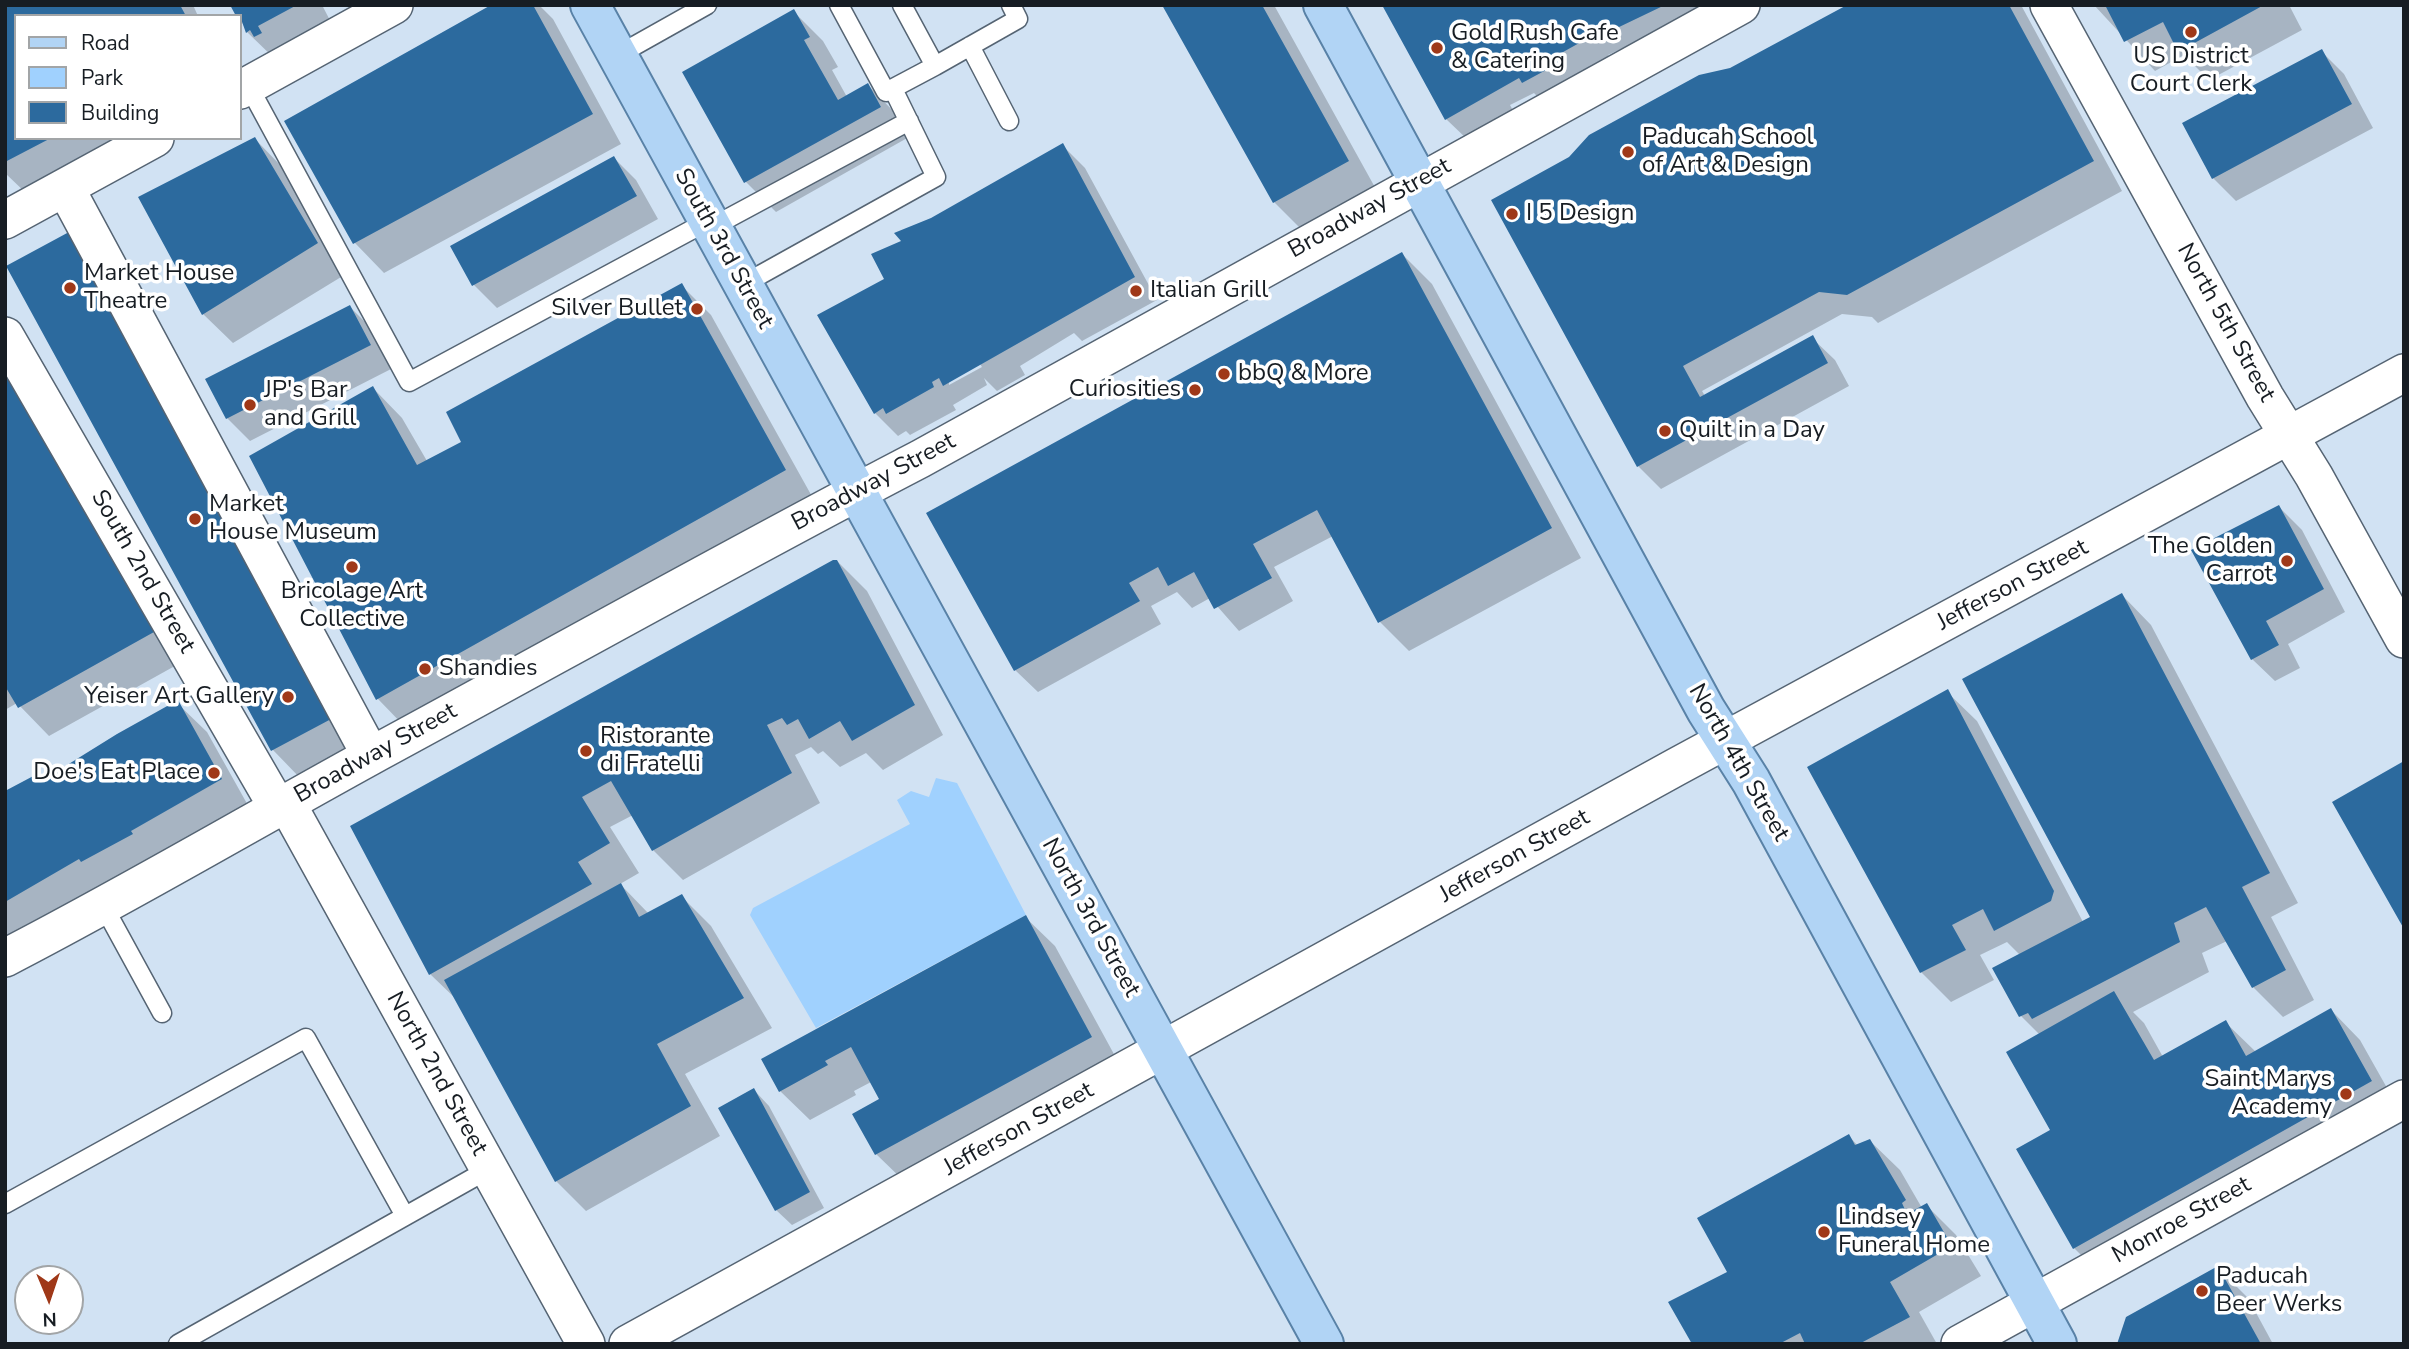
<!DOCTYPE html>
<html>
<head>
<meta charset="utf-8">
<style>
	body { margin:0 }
	#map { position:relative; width:2409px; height:1349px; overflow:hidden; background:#d1e2f3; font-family:"Nunito Sans",sans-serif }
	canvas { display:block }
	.frame { position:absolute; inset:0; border:7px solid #171d23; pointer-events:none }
	.legend { position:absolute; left:14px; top:14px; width:228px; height:126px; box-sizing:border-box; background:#fff; border:2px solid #a2a5a7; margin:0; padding:9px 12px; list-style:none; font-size:21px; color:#171d23 }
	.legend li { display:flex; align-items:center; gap:14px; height:35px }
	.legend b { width:35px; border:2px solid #a2a5a7 }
	.north { position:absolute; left:14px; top:1265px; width:70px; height:70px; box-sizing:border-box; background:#fff; border:2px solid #a2a5a7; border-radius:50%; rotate:178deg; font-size:19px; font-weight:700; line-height:28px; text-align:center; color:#171d23 }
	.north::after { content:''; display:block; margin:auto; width:24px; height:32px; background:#9f3818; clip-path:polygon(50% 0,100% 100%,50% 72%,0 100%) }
</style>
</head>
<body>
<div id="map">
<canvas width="2409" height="1349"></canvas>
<div class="frame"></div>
<ul class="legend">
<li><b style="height:9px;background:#b1d4f5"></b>Road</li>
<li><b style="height:19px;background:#a0d1fe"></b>Park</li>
<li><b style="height:19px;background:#2c6a9e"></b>Building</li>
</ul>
<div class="north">N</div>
</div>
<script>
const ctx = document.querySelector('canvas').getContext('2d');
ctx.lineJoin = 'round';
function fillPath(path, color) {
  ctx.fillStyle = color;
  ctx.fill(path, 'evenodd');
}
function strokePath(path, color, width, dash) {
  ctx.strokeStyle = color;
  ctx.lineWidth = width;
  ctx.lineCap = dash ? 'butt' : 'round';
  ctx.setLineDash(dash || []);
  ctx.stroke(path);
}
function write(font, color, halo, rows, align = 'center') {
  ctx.font = font + ' "Nunito Sans",sans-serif';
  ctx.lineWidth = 7;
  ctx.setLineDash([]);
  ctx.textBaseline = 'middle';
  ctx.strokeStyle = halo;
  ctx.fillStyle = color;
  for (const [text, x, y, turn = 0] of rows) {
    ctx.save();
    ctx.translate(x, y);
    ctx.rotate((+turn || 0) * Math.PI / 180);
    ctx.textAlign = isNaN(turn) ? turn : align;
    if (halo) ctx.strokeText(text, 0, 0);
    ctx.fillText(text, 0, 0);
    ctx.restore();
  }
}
const green = new Path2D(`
	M 936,778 L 957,783 L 1026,915 L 816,1028 L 750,915 L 753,908 L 910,824 L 897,800 L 911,791 L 929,797 Z`);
const shadow = new Path2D(`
	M 5,5 L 193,5 L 198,16 L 16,16 L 16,138 L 137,138 L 28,195 L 5,173 Z
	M 233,5 L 322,5 L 335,30 L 277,61 L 247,32 Z
	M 495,5 L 539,5 L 553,19 L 621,144 L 384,273 L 355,243 L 287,121 Z
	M 1164,5 L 1274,5 L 1377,191 L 1304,232 L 1274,202 Z
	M 1384,5 L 1728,5 L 1677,22 L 1608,55 L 1611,60 L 1546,105 L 1534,93 L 1510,105 L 1516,116 L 1469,141 L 1446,119 Z
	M 1850,5 L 2021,5 L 2122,191 L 1878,323 L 1872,317 L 1842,314 L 1702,391 L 1705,396 L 1812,338 L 1835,360 L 1849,386 L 1661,489 L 1638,466 L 1729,70 Z
	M 2094,5 L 2289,5 L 2302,30 L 2209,80 L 2184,55 L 2155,71 Z
	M 793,11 L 823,41 L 838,67 L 832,70 L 847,97 L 868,85 L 897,115 L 909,137 L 776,212 L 746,182 L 684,72 Z
	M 2321,51 L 2344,74 L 2373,128 L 2236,201 L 2213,178 Z
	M 255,139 L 284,169 L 346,274 L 233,343 L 203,314 Z
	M 1062,145 L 1085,168 L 1157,300 L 1082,341 L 1074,333 L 1020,366 L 1025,375 L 997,391 L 984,378 L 987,385 L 953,405 L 956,410 L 910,435 L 906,431 L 898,436 L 875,413 L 887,279 L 902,242 L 933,219 ZM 980,364 L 982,367 L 949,385 L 949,381 Z
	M 614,158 L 636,180 L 658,219 L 497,308 L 474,285 L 453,246 Z
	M 1402,254 L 1432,284 L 1581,558 L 1409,651 L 1380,622 L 1333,536 L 1274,567 L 1293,601 L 1239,631 L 1210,598 L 1192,608 L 1177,592 L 1151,606 L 1161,624 L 1038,692 L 1015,670 Z
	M 9,267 L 362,748 L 302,780 L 273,750 Z
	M 681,285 L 711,315 L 814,500 L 407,729 L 378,699 L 251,456 L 373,388 L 402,418 L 427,461 L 463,443 Z
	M 350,307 L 373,330 L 393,368 L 250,441 L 227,418 Z
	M 5,345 L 182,662 L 49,736 L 17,703 L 5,710 Z
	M 2279,507 L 2302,530 L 2345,612 L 2288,644 L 2300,668 L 2275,681 L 2252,659 Z
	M 837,561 L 867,591 L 943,735 L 883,770 L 866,753 L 840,767 L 823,751 L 818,754 L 811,747 L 795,755 L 820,803 L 683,880 L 653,850 L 633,815 L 610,827 L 639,873 L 620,884 L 649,914 L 681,896 L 711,926 L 772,1028 L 685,1074 L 720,1136 L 586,1211 L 556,1181 L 457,1000 L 430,974 L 352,826 Z
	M 2122,595 L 2151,625 L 2298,903 L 2271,917 L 2314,1000 L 2283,1017 L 2253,987 L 2227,941 L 2202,953 L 2209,972 L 2133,1012 L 2144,1023 L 2163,1057 L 2225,1022 L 2256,1052 L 2331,1010 L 2360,1040 L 2400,1111 L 2104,1278 L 2074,1248 L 2040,1035 L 2021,1016 L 2020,955 L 2007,942 L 1980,955 L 1994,980 L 1951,1002 L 1921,972 L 1947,692 L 1977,721 L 2083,922 L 2092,917 Z
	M 177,703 L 207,732 L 250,809 L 5,937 L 5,793 L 39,775 L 45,781 Z
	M 1025,917 L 1055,946 L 1121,1067 L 906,1183 L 876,1154 L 881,1100 L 871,1082 L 854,1091 L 856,1095 L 810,1120 L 780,1091 Z
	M 754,1090 L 769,1106 L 824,1208 L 792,1225 L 776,1210 L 721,1108 Z
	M 1849,1136 L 1858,1146 L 1870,1141 L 1900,1170 L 1922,1208 L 1927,1206 L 1956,1235 L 1981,1276 L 1919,1312 L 1937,1344 L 1694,1344 L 1729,1273 Z
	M 2218,1268 L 2248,1298 L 2273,1344 L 2119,1344 Z`);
const building = new Path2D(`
	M 5,5 L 180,5 L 186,16 L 16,16 L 16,138 L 51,138 L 5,162 Z
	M 230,5 L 297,5 L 258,26 L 262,33 L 254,37 L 250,30 L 246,33 L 240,16 L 236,16 Z
	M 491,5 L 533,5 L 593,114 L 353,244 L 284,121 Z
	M 1162,5 L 1262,5 L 1349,161 L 1273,203 Z
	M 1382,5 L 1665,5 L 1592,40 L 1590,37 L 1556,56 L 1559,63 L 1522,83 L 1519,78 L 1445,120 Z
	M 1847,5 L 2009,5 L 2094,161 L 1847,295 L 1819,292 L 1683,366 L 1700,397 L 1813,335 L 1828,363 L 1637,467 L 1491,200 L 1569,157 L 1589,135 L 1699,75 L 1730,68 Z
	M 2105,5 L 2264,5 L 2178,52 L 2163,22 L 2124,42 Z
	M 794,9 L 810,37 L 804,40 L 838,100 L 868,83 L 881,107 L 744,183 L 682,72 Z
	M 2322,49 L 2352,104 L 2212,179 L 2182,123 Z
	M 255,137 L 318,243 L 202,315 L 138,197 Z
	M 1063,143 L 1135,277 L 943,386 L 939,378 L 932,382 L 934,387 L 886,414 L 883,408 L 874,414 L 817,315 L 884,279 L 871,254 L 901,241 L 894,233 L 931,218 Z
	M 614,156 L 637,196 L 472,286 L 450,246 Z
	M 69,232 L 333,718 L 271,751 L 6,266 Z
	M 1402,252 L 1552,528 L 1378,623 L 1317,510 L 1253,544 L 1272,578 L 1214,609 L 1194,572 L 1168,586 L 1158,567 L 1129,583 L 1140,601 L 1014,671 L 926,513 Z
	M 682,283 L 786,470 L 376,700 L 249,456 L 373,386 L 417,465 L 461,442 L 446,412 Z
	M 350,305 L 371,345 L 226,419 L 205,379 Z
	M 5,366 L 154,632 L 18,708 L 5,686 Z
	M 2279,505 L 2324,589 L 2266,621 L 2279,645 L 2251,660 L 2191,550 Z
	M 833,560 L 837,560 L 915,705 L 852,741 L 840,721 L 809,739 L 798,719 L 787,725 L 782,718 L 767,725 L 792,773 L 652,851 L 611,781 L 582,797 L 610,843 L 578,862 L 592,884 L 429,975 L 350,826 Z
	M 2122,593 L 2270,873 L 2242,887 L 2286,970 L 2252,988 L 2206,907 L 2174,923 L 2180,942 L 2032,1019 L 2028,1013 L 2019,1017 L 1992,968 L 2090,917 L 1962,679 Z
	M 1948,689 L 2054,891 L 2051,901 L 1994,931 L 1983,909 L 1952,925 L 1966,950 L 1920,973 L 1807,767 Z
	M 178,700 L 222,779 L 131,831 L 133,834 L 81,862 L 79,859 L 5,902 L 5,791 L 39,773 L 43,780 L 117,734 Z
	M 2404,761 L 2404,929 L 2332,802 Z
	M 621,883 L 639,917 L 682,894 L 744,998 L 657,1044 L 691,1106 L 555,1182 L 444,980 Z
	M 1026,915 L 1092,1037 L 875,1155 L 852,1114 L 879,1099 L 851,1047 L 825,1061 L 828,1065 L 779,1092 L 761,1059 Z
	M 2114,991 L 2154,1060 L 2226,1020 L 2246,1056 L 2331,1008 L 2372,1081 L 2073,1249 L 2016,1149 L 2050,1130 L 2006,1052 Z
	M 754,1088 L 810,1192 L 775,1211 L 718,1108 Z
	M 1849,1134 L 1855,1145 L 1870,1139 L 1906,1200 L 1902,1203 L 1907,1214 L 1927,1203 L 1952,1246 L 1890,1282 L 1910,1317 L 1859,1344 L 1805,1344 L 1800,1333 L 1779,1344 L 1692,1344 L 1668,1302 L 1727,1272 L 1697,1218 Z
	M 2218,1266 L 2261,1344 L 2117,1344 L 2126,1317 Z`);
const service = new Path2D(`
	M 839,5 L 886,92 L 935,66
	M 902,5 L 935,66 L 1018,19 L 1011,5
	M 970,46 L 1009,121
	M 618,55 L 707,5
	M 248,85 L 409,382 L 708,221
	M 712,227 L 909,121
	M 742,285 L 936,177 L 893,89
	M 104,907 L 162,1013
	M 5,1204 L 306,1038 L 405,1216
	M 178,1344 L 489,1169`);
const minor = new Path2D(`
	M 2049,5 L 2265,397 L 2314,476 L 2404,639
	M 240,90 L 394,5
	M 66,189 L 371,756
	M 5,220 L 155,138
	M 5,336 L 278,808
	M 287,804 L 586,1344
	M 5,958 C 129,894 249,823 371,756 C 554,657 735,555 920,459 L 1741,5
	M 628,1344 L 1676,767 L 2404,373
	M 1960,1344 L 2404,1099`);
const primary = new Path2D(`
	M 590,5 L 1324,1344
	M 1323,5 L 1706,710 L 1751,781 L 2057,1344`);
const markers = [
	[2191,32,7,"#9f3818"],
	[1437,48,7,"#9f3818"],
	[1628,152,7,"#9f3818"],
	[1512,214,7,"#9f3818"],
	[70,288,7,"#9f3818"],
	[1136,291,7,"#9f3818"],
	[697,309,7,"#9f3818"],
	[1224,374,7,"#9f3818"],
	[1195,390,7,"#9f3818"],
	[250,405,7,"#9f3818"],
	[1665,431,7,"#9f3818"],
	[195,519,7,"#9f3818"],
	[2287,561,7,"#9f3818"],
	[352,567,7,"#9f3818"],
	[425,669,7,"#9f3818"],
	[288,697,7,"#9f3818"],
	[586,751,7,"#9f3818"],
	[214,773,7,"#9f3818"],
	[2346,1094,7,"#9f3818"],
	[1824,1232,7,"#9f3818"],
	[2202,1291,7,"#9f3818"]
];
const poiNames = [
	["Gold Rush Cafe",1451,34],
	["& Catering",1451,62],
	["US District",2191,57,"center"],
	["Court Clerk",2191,85,"center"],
	["Paducah School",1642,138],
	["of Art & Design",1642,166],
	["I 5 Design",1526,214],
	["Market House",84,274],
	["Theatre",84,302],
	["Italian Grill",1150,291],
	["Silver Bullet",683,309,"right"],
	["bbQ & More",1238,374],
	["Curiosities",1181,390,"right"],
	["JP's Bar",264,391],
	["and Grill",264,419],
	["Quilt in a Day",1679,431],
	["Market",209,505],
	["House Museum",209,533],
	["The Golden",2273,547,"right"],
	["Carrot",2273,575,"right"],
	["Bricolage Art",352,592,"center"],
	["Collective",352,620,"center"],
	["Shandies",439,669],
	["Yeiser Art Gallery",274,697,"right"],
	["Ristorante",600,737],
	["di Fratelli",600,765],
	["Doe's Eat Place",200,773,"right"],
	["Saint Marys",2332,1080,"right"],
	["Academy",2332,1108,"right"],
	["Lindsey",1838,1218],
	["Funeral Home",1838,1246],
	["Paducah",2216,1277],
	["Beer Werks",2216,1305]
];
const streetNames = [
	["Broadway Street",1370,209,-29],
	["South 3rd Street",723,249,61],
	["North 5th Street",2225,323,61],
	["Broadway Street",874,483,-28],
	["South 2nd Street",142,572,60],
	["Jefferson Street",2013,586,-28],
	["Broadway Street",376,754,-29],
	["North 4th Street",1738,763,60],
	["Jefferson Street",1515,857,-29],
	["North 3rd Street",1090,918,61],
	["North 2nd Street",436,1074,61],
	["Jefferson Street",1019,1130,-29],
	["Monroe Street",2182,1221,-29]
];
fillPath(green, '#a0d1fe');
fillPath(shadow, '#0003');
fillPath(building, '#2c6a9e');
strokePath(service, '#556473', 21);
strokePath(minor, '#556473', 40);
strokePath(primary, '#5982a7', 42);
strokePath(service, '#fff', 18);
strokePath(minor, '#fff', 37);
strokePath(primary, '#b1d4f5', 38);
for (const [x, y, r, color] of markers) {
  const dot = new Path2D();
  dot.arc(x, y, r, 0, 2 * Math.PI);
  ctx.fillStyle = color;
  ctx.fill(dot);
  strokePath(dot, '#fff', 2.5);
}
write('24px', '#171d23', '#fff', poiNames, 'left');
write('24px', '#171d23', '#fff', streetNames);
</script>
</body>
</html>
